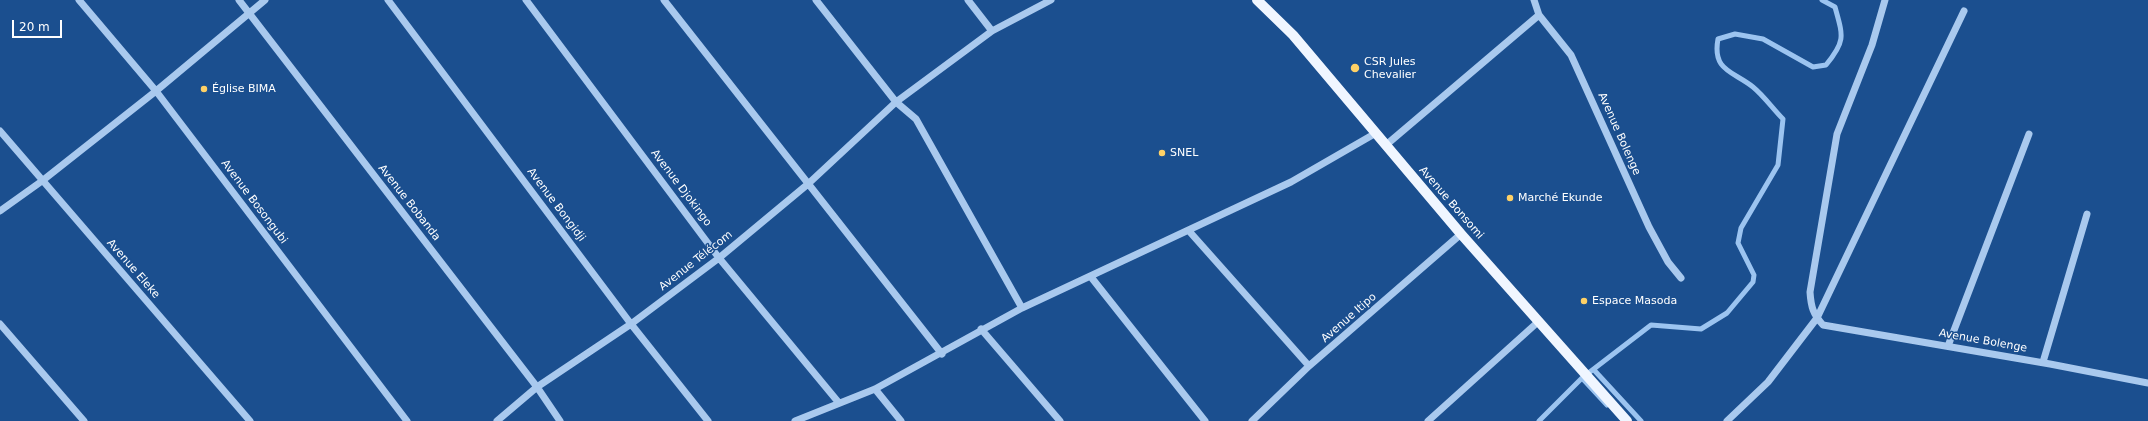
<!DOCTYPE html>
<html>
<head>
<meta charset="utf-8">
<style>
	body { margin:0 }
	#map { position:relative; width:2148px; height:421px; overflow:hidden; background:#1b4f8f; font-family:"DejaVu Sans",sans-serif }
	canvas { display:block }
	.scale { position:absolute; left:12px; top:20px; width:50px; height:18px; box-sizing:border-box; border:2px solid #fff; border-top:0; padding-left:5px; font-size:12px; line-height:14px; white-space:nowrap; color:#fff; -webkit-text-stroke:3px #1b4f8f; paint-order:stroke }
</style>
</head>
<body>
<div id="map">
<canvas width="2148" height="421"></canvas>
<div class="scale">20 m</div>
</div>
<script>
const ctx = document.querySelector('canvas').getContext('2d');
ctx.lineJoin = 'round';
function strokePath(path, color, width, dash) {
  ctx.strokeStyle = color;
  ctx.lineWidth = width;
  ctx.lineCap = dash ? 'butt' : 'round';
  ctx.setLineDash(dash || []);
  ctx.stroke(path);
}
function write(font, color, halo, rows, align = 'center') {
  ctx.font = font + ' "DejaVu Sans",sans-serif';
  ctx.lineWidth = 3;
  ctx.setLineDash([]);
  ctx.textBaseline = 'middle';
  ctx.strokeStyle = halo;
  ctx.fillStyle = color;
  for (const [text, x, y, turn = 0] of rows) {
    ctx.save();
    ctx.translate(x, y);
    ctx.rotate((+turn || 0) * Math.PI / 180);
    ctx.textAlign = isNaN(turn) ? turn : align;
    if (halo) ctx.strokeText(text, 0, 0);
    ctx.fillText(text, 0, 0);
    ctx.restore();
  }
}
const stream = new Path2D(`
	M 1594,370 L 1641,421
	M 1582,378 L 1607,405
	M 1539,421 L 1582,378 L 1651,325 L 1701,329 L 1727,313 L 1753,282 L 1754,275 L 1738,243 L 1741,228 L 1778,165 L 1783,119 C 1773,109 1764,96 1753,87 C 1733,71 1712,71 1718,39 L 1735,34 L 1763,39 L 1813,67 L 1826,65 C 1846,41 1843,36 1835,7 L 1822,0`);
const minor = new Path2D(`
	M 79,0 L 156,91 L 407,421
	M 239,0 L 537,387 L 560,421
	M 388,0 L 631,324 L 708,421
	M 526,0 L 719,258 L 839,403
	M 664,0 L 942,354
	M 816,0 L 896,102 L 916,119 L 1022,308
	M 968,0 L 992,31
	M 1534,0 L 1539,15 L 1571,55 L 1649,227 L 1668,262 L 1681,278
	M 1885,0 L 1872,45 L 1837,134 L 1810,292 C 1811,307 1813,314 1823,325 L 2050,364 L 2148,383
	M 0,131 L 250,421
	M 1386,145 L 1539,15
	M 0,211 L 42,181 L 156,91 L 265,0
	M 1189,231 L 1309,366
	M 1091,277 L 1205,421
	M 0,324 L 84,421
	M 981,329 L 1060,421
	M 1948,346 L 2029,134
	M 2043,362 L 2087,214
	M 875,389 L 901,421
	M 497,421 L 537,387 L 631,324 L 719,258 L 808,184 L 896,102 L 992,31 L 1051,0
	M 795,421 L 875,389 L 1022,308 L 1291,182 L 1376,133
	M 1252,421 L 1309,366 L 1461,234
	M 1428,421 L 1539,321
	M 1727,421 L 1768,382 L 1817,318 L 1964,11`);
const major = new Path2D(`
	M 1257,0 L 1293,35 L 1461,234 L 1627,421`);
const markers = [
	[1355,68,5,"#ffd166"],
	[204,89,4,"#ffd166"],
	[1162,153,4,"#ffd166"],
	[1510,198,4,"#ffd166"],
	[1584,301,4,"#ffd166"]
];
const poiNames = [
	["CSR Jules",1364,62],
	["Chevalier",1364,75],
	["Église BIMA",212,89],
	["SNEL",1170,153],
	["Marché Ekunde",1518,198],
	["Espace Masoda",1592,301]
];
const streetNames = [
	["Avenue Bolenge",1619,134,66],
	["Avenue Djokingo",681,188,53],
	["Avenue Bosongubi",254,202,53],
	["Avenue Bobanda",409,203,52],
	["Avenue Bonsomi",1451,203,49],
	["Avenue Bongidji",556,205,53],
	["Avenue Télécom",696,261,-38],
	["Avenue Eleke",133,269,49],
	["Avenue Itipo",1349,318,-41],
	["Avenue Bolenge",1983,341,10]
];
strokePath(stream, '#9cc4f0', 5);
strokePath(minor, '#a9c9ee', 7);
strokePath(major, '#f0f6ff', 10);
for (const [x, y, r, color] of markers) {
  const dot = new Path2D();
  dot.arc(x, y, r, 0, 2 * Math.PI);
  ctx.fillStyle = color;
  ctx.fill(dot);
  strokePath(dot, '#1b4f8f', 1.5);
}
write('11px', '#fff', '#1b4f8f', poiNames, 'left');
write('11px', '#fff', '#1b4f8f', streetNames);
</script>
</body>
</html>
